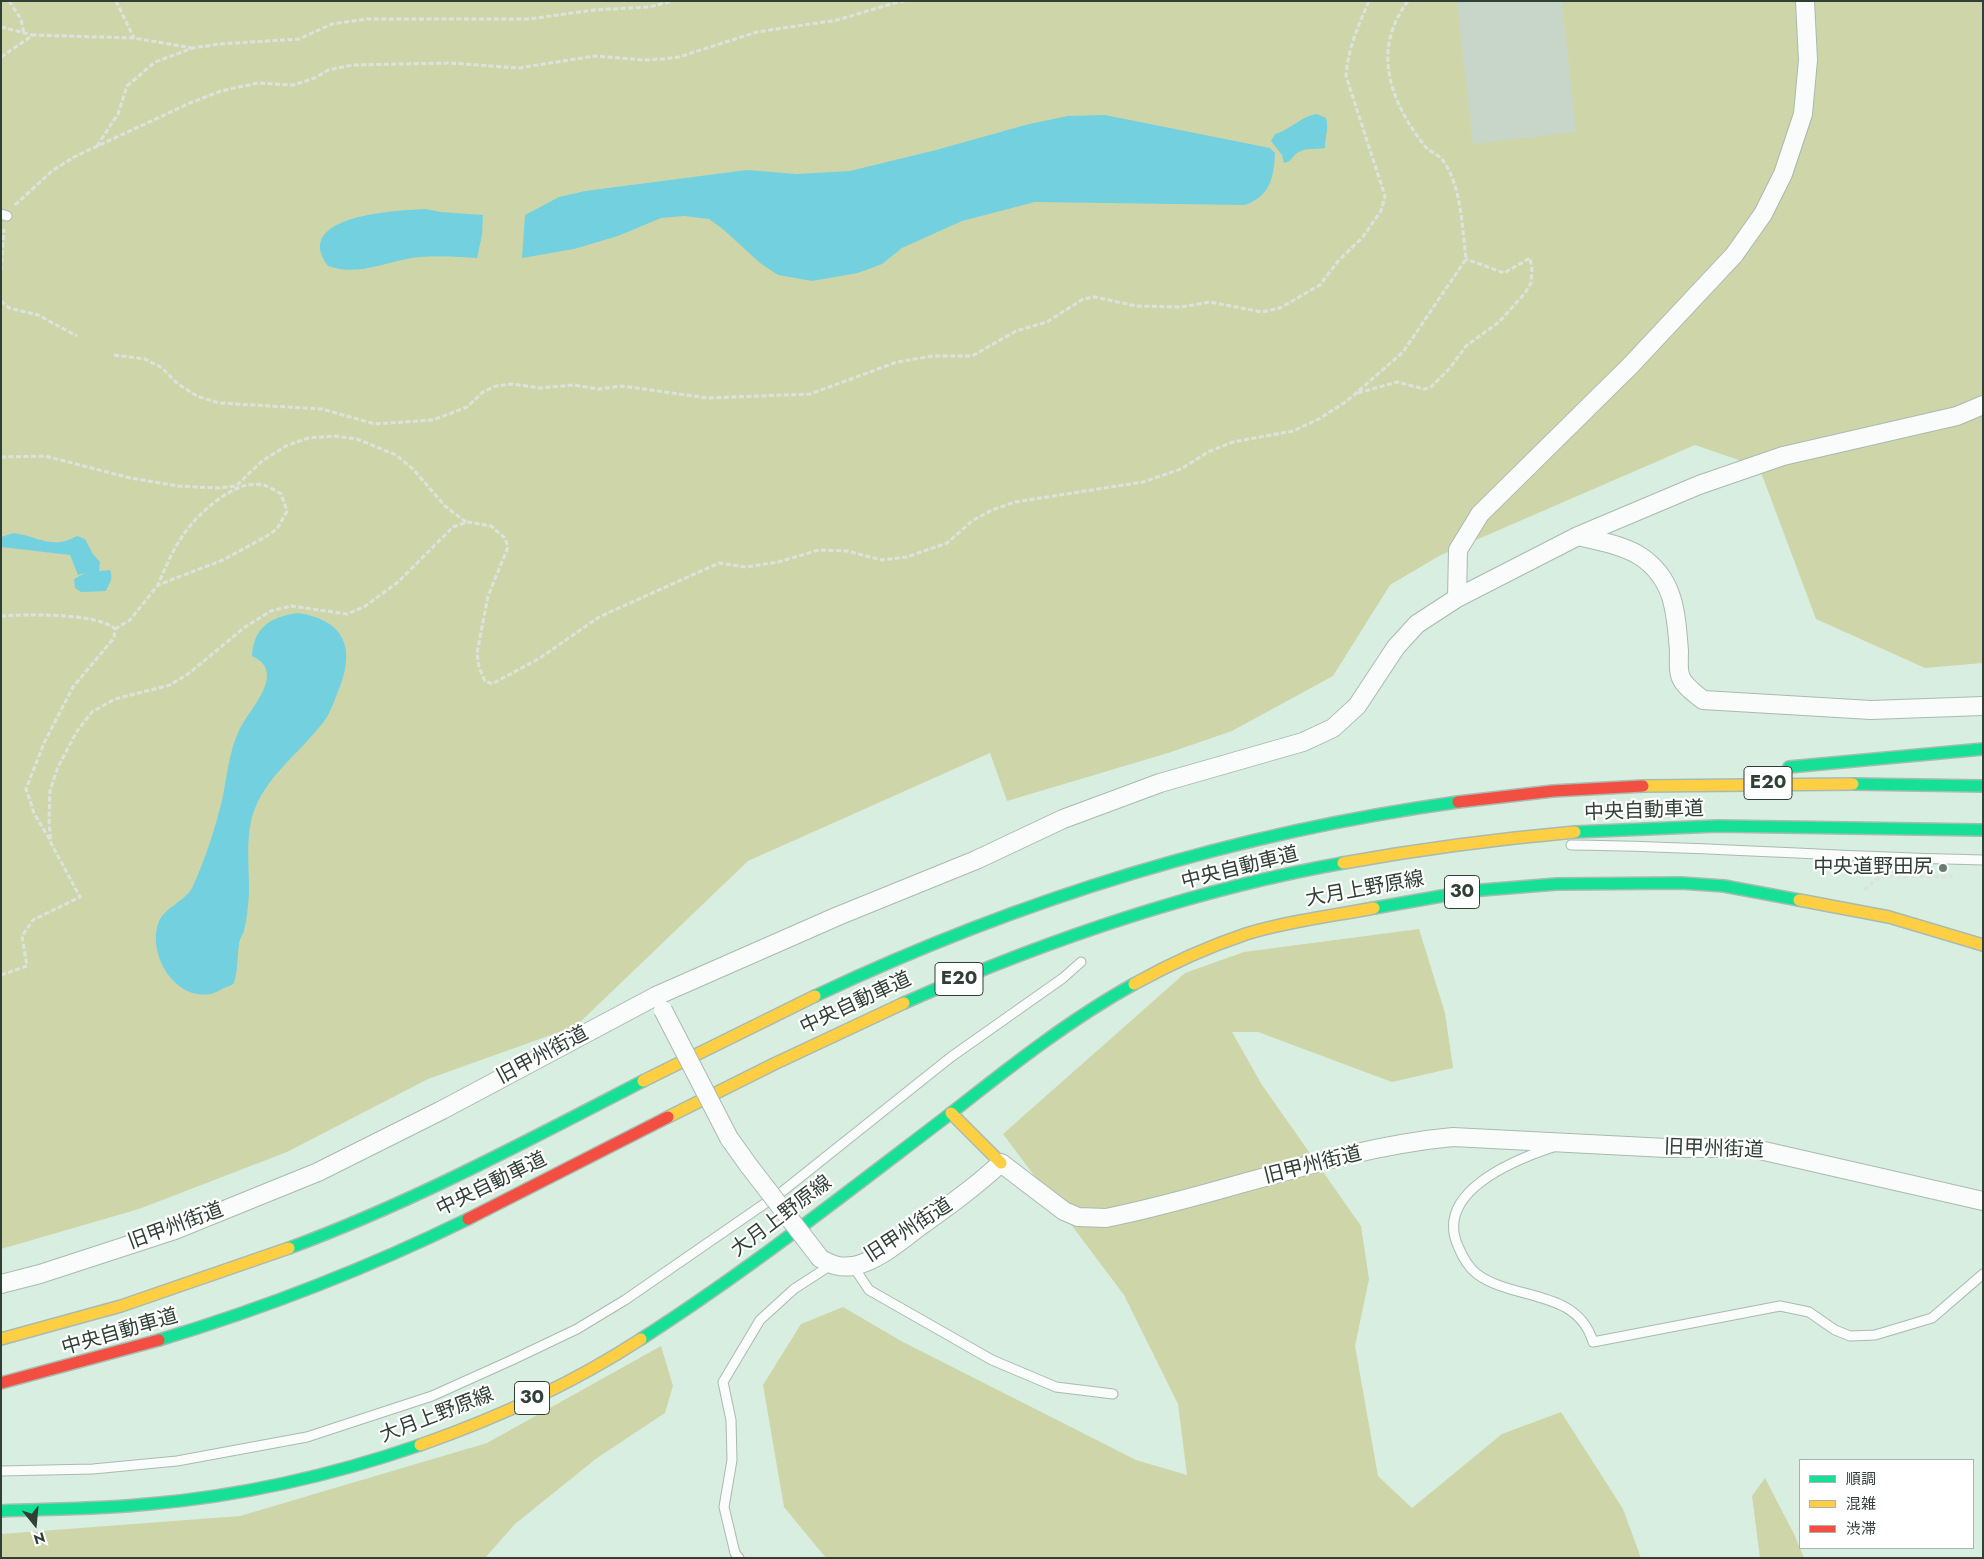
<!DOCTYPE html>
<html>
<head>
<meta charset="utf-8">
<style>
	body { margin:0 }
	#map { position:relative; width:1984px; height:1559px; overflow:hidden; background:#d8eee1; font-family:Jost,"Noto Sans JP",sans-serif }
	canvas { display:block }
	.frame { position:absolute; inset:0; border:2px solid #304037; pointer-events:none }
	.legend { position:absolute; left:1799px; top:1459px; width:175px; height:90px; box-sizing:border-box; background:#fff; border:1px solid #acb3af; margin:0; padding:6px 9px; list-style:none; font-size:15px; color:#304037 }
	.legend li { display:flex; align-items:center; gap:10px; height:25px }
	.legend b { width:25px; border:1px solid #acb3af }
	.north { position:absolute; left:10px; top:1499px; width:50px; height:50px; -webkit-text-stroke:4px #fff; paint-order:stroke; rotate:163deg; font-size:14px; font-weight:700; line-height:20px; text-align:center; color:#304037 }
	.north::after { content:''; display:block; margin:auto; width:18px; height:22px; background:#304037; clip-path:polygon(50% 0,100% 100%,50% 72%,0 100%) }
</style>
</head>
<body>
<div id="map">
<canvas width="1984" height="1559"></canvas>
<div class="frame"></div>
<ul class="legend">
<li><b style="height:6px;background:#16e098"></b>順調</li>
<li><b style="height:6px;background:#ffcf43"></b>混雑</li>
<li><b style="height:6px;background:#f24e42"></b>渋滞</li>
</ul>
<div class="north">N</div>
</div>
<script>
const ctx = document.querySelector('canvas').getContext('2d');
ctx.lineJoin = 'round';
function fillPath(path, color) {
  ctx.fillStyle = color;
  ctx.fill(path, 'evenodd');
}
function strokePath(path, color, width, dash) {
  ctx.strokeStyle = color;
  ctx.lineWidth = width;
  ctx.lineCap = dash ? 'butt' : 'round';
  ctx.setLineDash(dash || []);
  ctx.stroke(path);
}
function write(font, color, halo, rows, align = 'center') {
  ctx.font = font + ' Jost,"Noto Sans JP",sans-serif';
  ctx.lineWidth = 4.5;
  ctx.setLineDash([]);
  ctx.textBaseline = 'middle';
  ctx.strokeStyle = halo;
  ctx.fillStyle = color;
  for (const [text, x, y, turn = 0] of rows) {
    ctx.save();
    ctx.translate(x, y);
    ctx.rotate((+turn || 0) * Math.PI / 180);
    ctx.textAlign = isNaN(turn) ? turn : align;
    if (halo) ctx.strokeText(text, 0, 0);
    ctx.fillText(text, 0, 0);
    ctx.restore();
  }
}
const green = new Path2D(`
	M 1,1 L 1983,1 L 1983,663 L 1925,668 L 1816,619 L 1759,467 L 1695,445 L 1439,556 L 1390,585 L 1333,676 L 1232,731 L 1168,753 L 1007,801 L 990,753 L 748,861 L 576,1026 L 428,1079 L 287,1152 L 139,1209 L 1,1249 Z
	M 1419,929 L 1445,1013 L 1453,1068 L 1392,1082 L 1258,1032 L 1232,1032 L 1262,1085 L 1361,1226 L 1369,1279 L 1355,1346 L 1378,1476 L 1412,1508 L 1502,1434 L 1561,1412 L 1623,1509 L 1641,1558 L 826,1558 L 784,1507 L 763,1385 L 801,1324 L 843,1307 L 903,1342 L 1136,1460 L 1187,1475 L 1178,1404 L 1124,1295 L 1003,1134 L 1185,973 L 1244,952 Z
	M 661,1346 L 673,1386 L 665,1413 L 597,1458 L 515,1524 L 485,1558 L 1,1558 L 1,1534 L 240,1516 L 487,1443 Z
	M 1765,1478 L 1794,1534 L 1804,1558 L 1760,1558 L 1752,1496 Z`);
const water = new Path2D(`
	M 1317,114 L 1326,118 C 1329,129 1325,137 1325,148 C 1315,150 1306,147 1297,153 C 1292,157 1291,162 1284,163 L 1282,155 L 1271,141 L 1275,134 C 1292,129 1301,116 1317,114 Z
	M 1105,115 L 1270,148 L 1275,153 C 1274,178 1270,196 1245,205 L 1035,202 L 962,221 L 902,248 L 882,264 L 858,273 L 812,281 L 778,275 L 760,263 L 724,230 L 709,219 L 684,216 L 661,218 L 618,236 L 574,249 L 522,258 L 525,215 L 559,197 L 585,191 L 747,170 L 797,174 L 850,171 L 936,150 L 1029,124 L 1068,116 Z
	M 426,209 L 441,212 L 483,215 L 482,235 L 477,258 C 459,257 424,255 407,259 C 380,264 356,276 328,266 C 290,215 399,210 426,209 Z
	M 14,533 C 40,537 52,550 77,536 L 85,539 L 93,554 L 100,562 L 99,571 L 110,570 C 114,579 109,583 106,591 L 81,592 L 75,588 L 74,579 L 85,573 L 78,575 L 70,555 L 1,547 L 1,537 Z
	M 298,613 C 344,620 356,647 339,689 C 335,699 332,708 327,717 C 303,752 265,774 252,817 C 246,840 249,866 249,889 C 249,902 247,918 244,931 C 242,936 239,940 239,945 C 237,958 238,970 234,983 C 231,986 229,986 224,988 C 220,990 215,993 210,994 C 174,1000 148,954 158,924 C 163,907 186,902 193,886 C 206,857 216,826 223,796 C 227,775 229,753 238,733 C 244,717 267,694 267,676 C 267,666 261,660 252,656 C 254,627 270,617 298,613 Z`);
const building = new Path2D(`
	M 1457,1 L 1562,1 L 1576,132 L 1473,144 Z`);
const path = new Path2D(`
	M 9,1 L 21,19 L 24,34
	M 116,1 L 134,38
	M 1,27 L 32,35
	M 1,57 L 33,35 L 134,38 L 193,48
	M 97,146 L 118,114 L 127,86 L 155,62 L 193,48 L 220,44 L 299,39 L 332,24 L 367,19 L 529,19 L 594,10 L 649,7 L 673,1
	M 15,205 L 52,171 L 74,157 L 190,103 L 221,91 L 258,83 L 293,85 L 315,78 L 328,70 L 353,65 L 451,63 L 518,68 L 595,56 L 644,60 L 663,59 L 679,57 L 757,32 L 837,20 L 898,2 L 909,1
	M 1,270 L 4,229
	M 1,301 L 9,308 L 38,315 L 77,336
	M 114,355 L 145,359 L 162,368 L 178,384 L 197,396 L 219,403 L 322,409 L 375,424 L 433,420 L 467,407 L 483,392 L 496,386 L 512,384 L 540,388 L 573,385 L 598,389 L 622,386 L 708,398 L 810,394 L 897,362 L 933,356 L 972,356 L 1016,331 L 1047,322 L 1083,299 L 1095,297 L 1136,306 L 1181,307 L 1210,302 L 1262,312 L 1280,308 L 1320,285 L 1339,260 L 1362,238 L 1381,211 L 1385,196 L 1346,76 C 1348,49 1358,26 1369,1
	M 1358,393 L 1397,382 L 1424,389 L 1430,388 L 1450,368 L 1466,346 L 1499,322 L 1525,293 L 1531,283 L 1532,270 L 1530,258 L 1504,273 L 1466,259
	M 1,457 L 45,456 L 130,478 L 178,486 L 217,488 L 236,486 L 262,461 L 286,446 L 308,438 L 334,436 L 357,439 L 396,455 L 413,469 L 445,506 L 466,522
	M 1,616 C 25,614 99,613 115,629 L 114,638 L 73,687 L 44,743 L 26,789 L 34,813 L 50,840
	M 115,629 L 130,620 L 158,585 L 223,560 L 265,537 L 277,529 L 287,511 L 281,494 C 276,491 270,487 264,485 C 246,482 233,489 219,499 C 186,523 173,548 158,585
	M 1864,890 L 1880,876 L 1951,877 L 1951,873
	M 1,975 L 27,966 L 22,936 L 33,920 L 80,897 L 51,843 L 49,822 L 50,791 L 58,767 L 77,731 L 92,712 L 115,699 L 170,685 L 188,674 L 245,627 L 271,611 L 291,606 L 347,614 L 364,607 L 398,582 L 453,527 L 467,522 L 491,526 L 505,538 L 508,547 L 488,596 L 477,653 L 479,667 L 485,681 L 492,684 L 540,658 L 599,617 L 719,563 L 746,567 L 778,562 L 819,550 L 847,551 L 882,560 L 907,557 L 947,543 L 972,521 L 992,510 L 1015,502 L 1143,482 L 1181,469 L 1208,452 L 1233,442 L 1293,431 L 1319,419 L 1347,401 L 1403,352 L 1466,259 C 1462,228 1462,189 1444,162 C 1440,155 1429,152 1424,145 C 1390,101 1371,50 1408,1`);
const lane = new Path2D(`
	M 1,214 L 7,216
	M 1571,845 C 1708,846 1845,858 1983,860
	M 1553,1147 C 1514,1160 1434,1192 1458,1246 C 1462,1256 1468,1267 1477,1274 C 1513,1301 1577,1288 1593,1342 L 1780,1306 L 1809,1312 L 1835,1330 L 1850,1336 L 1875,1335 L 1932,1318 L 1983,1274
	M 853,1266 L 869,1290 L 992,1360 L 1056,1387 L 1113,1394
	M 1,1471 L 93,1469 L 177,1461 L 307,1437 L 432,1396 L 512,1360 L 577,1329 L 625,1300 L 783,1191 L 951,1057 L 1063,978 L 1081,962
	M 739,1558 L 735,1553 L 724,1507 L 732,1460 L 731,1420 L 723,1382 L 760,1320 L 794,1289 L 831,1265`);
const street = new Path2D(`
	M 1578,536 C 1599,541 1622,545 1640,556 C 1675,579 1676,614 1679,651 C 1679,659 1678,668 1680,675 C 1683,686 1695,693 1703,700 L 1871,710 L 1983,706
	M 1457,598 L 1458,550 L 1480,514 L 1630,366 L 1734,255 L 1763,214 L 1783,174 L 1803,114 L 1808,60 L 1805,1
	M 729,1138 L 749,1166
	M 820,1258 C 831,1265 840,1268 853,1266 C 878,1261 899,1242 919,1227 C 947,1207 975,1187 1001,1163 L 1064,1211 L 1078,1217 L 1106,1218 C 1223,1195 1335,1148 1453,1137 L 1666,1148 L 1751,1148 L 1983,1201
	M 1,1284 L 40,1274 L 175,1230 L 318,1172 L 442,1110 L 656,996 L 838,916 L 976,860 L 1063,819 L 1160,783 L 1303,742 L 1333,728 L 1357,706 L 1396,647 L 1417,624 L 1457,598 L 1578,536 L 1699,485 L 1783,456 L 1957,416 L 1983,405`);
const fast = new Path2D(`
	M 1789,767 L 1983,749
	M 1853,784 L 1983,786
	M 1575,832 L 1717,826 L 1983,830
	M 1374,908 L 1470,891 L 1557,884 L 1681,883 L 1724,886 L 1799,900
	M 815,996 C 1020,899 1234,833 1458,802
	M 904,1003 C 1044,941 1192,890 1343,863
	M 289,1248 C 411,1203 527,1141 643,1081
	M 641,1339 C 747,1271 846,1193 946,1117 C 1006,1070 1067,1021 1134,984
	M 159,1340 C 265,1308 368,1268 468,1219
	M 1,1511 C 50,1509 100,1509 149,1504 C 241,1496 333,1475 420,1445`);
const slow = new Path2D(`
	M 1643,786 L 1853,784
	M 1343,863 C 1420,849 1497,839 1575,832
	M 1799,900 L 1889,917 L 1983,945
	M 1134,984 C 1170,964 1207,947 1246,934 C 1288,921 1332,916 1374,908
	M 643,1081 L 815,996
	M 951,1113 L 1001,1163
	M 668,1117 L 774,1064 L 904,1003
	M 1,1339 L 121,1306 L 289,1248
	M 420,1445 C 497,1418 572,1384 641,1339`);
const jam = new Path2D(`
	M 1458,802 L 1553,791 L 1643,786
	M 468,1219 L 668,1117
	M 1,1383 L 159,1340`);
const streetBridge = new Path2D(`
	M 663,1010 L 729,1138
	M 749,1166 L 820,1258`);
const markers = [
	[1943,868,5,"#6b7d72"]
];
const shields = [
	[1768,783,48],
	[1462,892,35],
	[959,979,48],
	[532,1398,35]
];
const shieldNames = [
	["E20",1768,783],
	["30",1462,892],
	["E20",959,979],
	["30",532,1398]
];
const streetNames = [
	["中央自動車道",1644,812,-2],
	["中央自動車道",1240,869,-14],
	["大月上野原線",1365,890,-10],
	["中央自動車道",856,1004,-25],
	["旧甲州街道",543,1056,-28],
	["旧甲州街道",1714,1150,2],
	["旧甲州街道",1313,1166,-14],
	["中央自動車道",492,1185,-26],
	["大月上野原線",782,1217,-37],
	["旧甲州街道",176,1227,-20],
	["旧甲州街道",909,1231,-33],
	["中央自動車道",120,1333,-16],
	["大月上野原線",437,1416,-21]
];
const poiNames = [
	["中央道野田尻",1933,868]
];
fillPath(green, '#ced6a9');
fillPath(water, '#73d1df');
fillPath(building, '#c8d6ca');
strokePath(lane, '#a9bab0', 11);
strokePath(street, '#a9bab0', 20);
strokePath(fast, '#a9bab0', 14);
strokePath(slow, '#a9bab0', 14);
strokePath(jam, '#a9bab0', 14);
strokePath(path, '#dce3df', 3, [5, 2.5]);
strokePath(lane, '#f9fcfa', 9);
strokePath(street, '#f9fcfa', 18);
strokePath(fast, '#16e098', 11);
strokePath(slow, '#ffcf43', 11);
strokePath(jam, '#f24e42', 11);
strokePath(streetBridge, '#a9bab0', 20, []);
strokePath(streetBridge, '#f9fcfa', 18);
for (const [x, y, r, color] of markers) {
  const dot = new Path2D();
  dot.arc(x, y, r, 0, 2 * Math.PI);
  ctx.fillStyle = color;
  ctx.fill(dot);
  strokePath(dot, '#fff', 2);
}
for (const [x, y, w] of shields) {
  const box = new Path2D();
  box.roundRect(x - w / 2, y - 16.5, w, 33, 4);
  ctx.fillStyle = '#fff';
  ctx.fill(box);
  strokePath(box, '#304037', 1);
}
write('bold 19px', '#304037', null, shieldNames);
write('20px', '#304037', '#fff', streetNames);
write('20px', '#304037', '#fff', poiNames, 'right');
</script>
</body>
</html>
